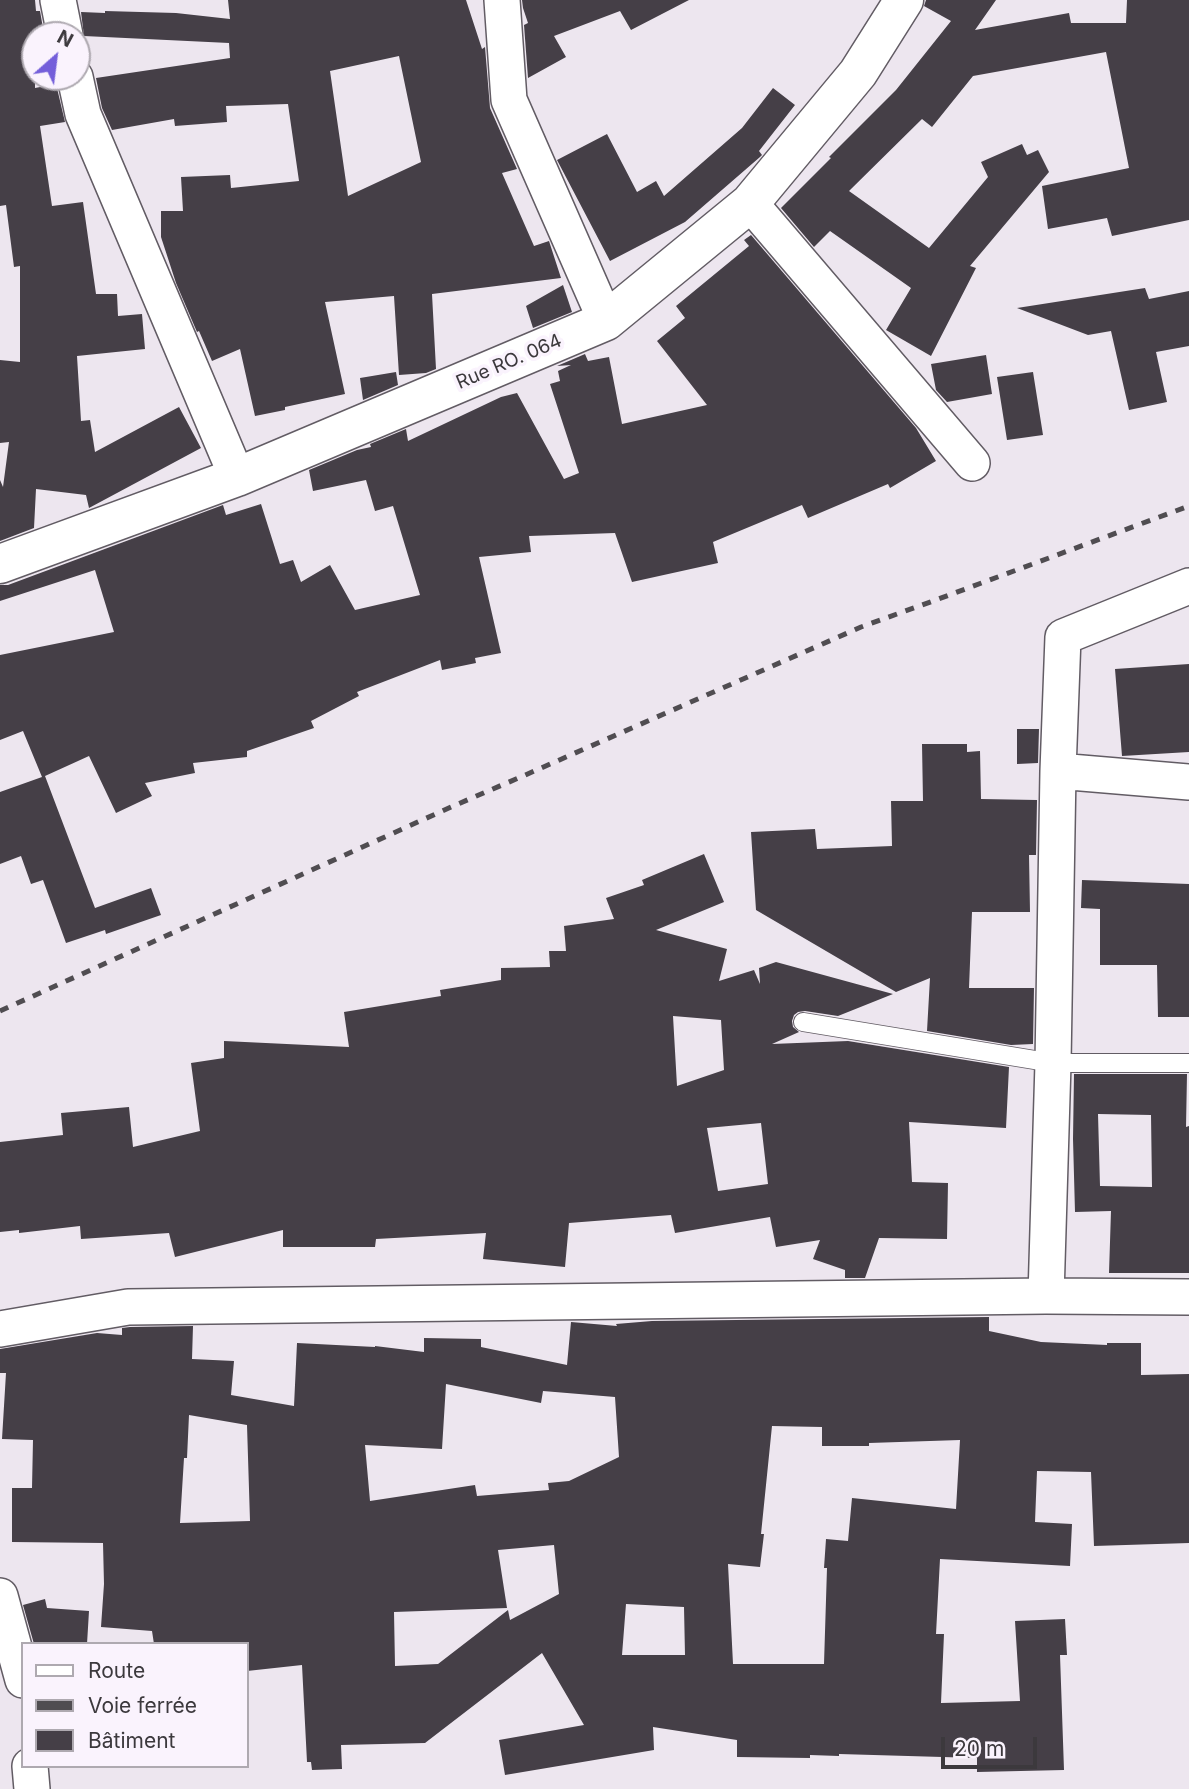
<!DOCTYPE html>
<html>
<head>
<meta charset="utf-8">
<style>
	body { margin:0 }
	#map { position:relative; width:1189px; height:1789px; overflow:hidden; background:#ede6ef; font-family:Inter,sans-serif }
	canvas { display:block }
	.legend { position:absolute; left:21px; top:1642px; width:228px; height:126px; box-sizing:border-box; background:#faf3fd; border:2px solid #aea9b0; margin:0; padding:9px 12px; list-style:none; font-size:21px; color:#3c393d }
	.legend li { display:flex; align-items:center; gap:14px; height:35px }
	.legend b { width:35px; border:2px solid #aea9b0 }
	.north { position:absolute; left:21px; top:21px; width:70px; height:70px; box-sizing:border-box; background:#faf3fd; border:2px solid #aea9b0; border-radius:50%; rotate:28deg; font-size:19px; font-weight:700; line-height:28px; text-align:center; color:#3c393d }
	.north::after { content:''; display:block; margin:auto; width:24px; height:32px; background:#745fda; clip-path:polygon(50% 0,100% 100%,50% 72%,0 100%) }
	.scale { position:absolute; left:941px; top:1737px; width:96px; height:32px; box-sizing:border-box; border:4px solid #3c393d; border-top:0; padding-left:9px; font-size:21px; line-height:24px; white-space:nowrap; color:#3c393d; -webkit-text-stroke:5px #faf3fd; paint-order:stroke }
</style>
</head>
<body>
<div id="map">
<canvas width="1189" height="1789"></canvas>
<ul class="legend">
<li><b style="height:9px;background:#fff"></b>Route</li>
<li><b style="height:9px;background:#504d51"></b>Voie ferrée</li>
<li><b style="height:19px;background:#453f47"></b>Bâtiment</li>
</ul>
<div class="north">N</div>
<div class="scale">20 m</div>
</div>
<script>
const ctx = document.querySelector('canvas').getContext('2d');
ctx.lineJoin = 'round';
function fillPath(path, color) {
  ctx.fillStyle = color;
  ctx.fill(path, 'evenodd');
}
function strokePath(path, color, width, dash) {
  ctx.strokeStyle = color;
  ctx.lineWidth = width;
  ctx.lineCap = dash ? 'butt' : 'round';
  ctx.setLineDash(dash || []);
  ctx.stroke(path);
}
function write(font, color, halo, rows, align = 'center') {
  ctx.font = font + ' Inter,sans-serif';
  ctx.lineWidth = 7;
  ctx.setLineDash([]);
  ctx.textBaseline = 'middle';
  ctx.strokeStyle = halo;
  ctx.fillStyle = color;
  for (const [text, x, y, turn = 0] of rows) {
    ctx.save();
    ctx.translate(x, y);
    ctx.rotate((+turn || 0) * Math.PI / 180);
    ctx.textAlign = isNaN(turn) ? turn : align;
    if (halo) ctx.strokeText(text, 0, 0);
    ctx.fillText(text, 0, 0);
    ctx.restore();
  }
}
const building = new Path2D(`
	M 0,0 L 35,0 L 36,11 L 40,11 L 44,34 L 35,34 L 35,88 L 56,84 L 65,122 L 40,126 L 52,206 L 83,202 L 96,294 L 117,294 L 118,316 L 142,314 L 145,349 L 77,356 L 81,421 L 90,420 L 95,452 L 179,407 L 201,448 L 89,508 L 86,495 L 36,489 L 34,528 L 0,541 L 0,480 L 3,487 L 9,442 L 0,443 L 0,360 L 20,362 L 20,266 L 14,267 L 6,205 L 0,206 Z
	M 228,0 L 466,0 L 482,49 L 485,47 L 490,108 L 517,169 L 502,173 L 534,246 L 549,241 L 561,278 L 432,294 L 436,369 L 426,373 L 399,375 L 394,296 L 325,302 L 345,394 L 285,407 L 285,410 L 255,416 L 240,349 L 212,361 L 199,331 L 197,332 L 176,283 L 161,237 L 161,211 L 183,211 L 181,177 L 230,175 L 231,188 L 299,181 L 288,104 L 226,106 L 227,122 L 175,126 L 174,119 L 112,130 L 102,108 L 96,78 L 230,58 L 229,43 L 84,36 L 81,12 L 105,13 L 105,11 L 176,13 L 230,19 ZM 399,56 L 421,162 L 348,196 L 330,71 Z
	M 522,0 L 689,0 L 631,30 L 620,11 L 554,36 L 566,57 L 528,78 L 524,25 L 528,23 L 523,8 Z
	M 926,0 L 996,0 L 975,30 L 1069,13 L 1071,23 L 1126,23 L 1127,0 L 1189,0 L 1189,220 L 1112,236 L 1107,218 L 1048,229 L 1042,186 L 1129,168 L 1106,52 L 973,76 L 932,127 L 922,119 L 849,191 L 929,248 L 988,177 L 981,162 L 1022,144 L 1027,155 L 1038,150 L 1049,172 L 970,266 L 976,268 L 931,356 L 886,330 L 911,288 L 830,231 L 814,247 L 781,208 L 831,158 L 829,157 L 896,90 L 951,21 L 924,6 Z
	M 773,88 L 795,105 L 759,151 L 762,155 L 760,157 L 685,222 L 610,261 L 557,160 L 607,134 L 637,192 L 656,181 L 664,196 L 742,128 Z
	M 751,235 L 916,428 L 936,461 L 890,488 L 888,484 L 808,518 L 802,505 L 713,542 L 718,563 L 632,582 L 615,533 L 529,536 L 531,552 L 479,557 L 501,653 L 475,658 L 476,663 L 442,670 L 440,660 L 357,692 L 359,696 L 311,721 L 314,728 L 247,751 L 247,757 L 193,763 L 195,773 L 145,783 L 152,796 L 116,813 L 89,756 L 45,776 L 95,908 L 151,888 L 161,915 L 106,934 L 105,930 L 66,943 L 43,880 L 31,884 L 21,856 L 0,864 L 0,792 L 42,777 L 23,731 L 0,740 L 0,655 L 114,632 L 95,570 L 0,601 L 0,585 L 8,585 L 223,505 L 226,515 L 261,504 L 280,564 L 293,560 L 301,582 L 330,565 L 355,610 L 420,595 L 393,506 L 375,511 L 366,480 L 313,491 L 309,470 L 357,450 L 371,447 L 370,444 L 406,429 L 408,441 L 501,397 L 517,393 L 564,479 L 579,473 L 550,384 L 560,381 L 558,371 L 571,365 L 557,366 L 585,354 L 588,361 L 609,357 L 622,424 L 707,405 L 657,341 L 685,318 L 676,306 L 749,246 L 744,240 Z
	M 563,285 L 572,312 L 533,328 L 526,306 Z
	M 1145,288 L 1149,299 L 1189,291 L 1189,346 L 1156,352 L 1167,402 L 1129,410 L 1111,331 L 1088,335 L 1017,308 Z
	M 986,355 L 992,394 L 947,402 L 936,390 L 931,364 Z
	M 396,372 L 398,385 L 363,400 L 360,378 Z
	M 1033,372 L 1043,435 L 1007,440 L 997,377 Z
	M 1189,664 L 1189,752 L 1122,756 L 1115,669 Z
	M 1017,729 L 1039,729 L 1038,763 L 1017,764 Z
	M 922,744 L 967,744 L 967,752 L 980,751 L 981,799 L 1037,800 L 1036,855 L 1029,855 L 1030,912 L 972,912 L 969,988 L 1034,988 L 1033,1044 L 1011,1045 L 927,1031 L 930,978 L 896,992 L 756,910 L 751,832 L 815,829 L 817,849 L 892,846 L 891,801 L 923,801 Z
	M 704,854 L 724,902 L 656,930 L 727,949 L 719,981 L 754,970 L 760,984 L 759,968 L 776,962 L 893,994 L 838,1016 L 805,1011 L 798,1012 L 794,1015 L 792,1021 L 793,1027 L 799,1032 L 772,1044 L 848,1041 L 1009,1067 L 1006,1128 L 909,1122 L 912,1182 L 948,1183 L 947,1239 L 879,1238 L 865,1278 L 845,1278 L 845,1270 L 813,1259 L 820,1240 L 776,1247 L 770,1217 L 675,1233 L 671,1215 L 569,1223 L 565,1267 L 483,1259 L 486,1233 L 376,1239 L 375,1247 L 283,1247 L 283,1230 L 175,1257 L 169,1233 L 81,1239 L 80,1226 L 19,1233 L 19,1230 L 0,1232 L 0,1142 L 63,1135 L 61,1113 L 129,1107 L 133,1147 L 200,1131 L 191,1063 L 224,1058 L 224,1041 L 349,1047 L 344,1012 L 441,996 L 440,990 L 501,980 L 501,968 L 550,967 L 549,951 L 566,951 L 564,926 L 614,919 L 606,898 L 644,885 L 642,880 ZM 673,1016 L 721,1020 L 724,1070 L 677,1086 ZM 761,1123 L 768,1184 L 718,1191 L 707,1128 Z
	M 1082,880 L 1189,884 L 1189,1017 L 1158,1017 L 1157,965 L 1100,965 L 1100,909 L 1081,908 Z
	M 1074,1074 L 1187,1074 L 1186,1127 L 1189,1126 L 1189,1273 L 1109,1273 L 1111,1211 L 1075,1212 L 1073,1139 ZM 1098,1114 L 1151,1115 L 1152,1187 L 1100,1186 Z
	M 989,1317 L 989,1331 L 1041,1342 L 1107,1345 L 1107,1343 L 1141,1343 L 1141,1375 L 1189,1374 L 1189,1543 L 1094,1546 L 1091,1472 L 1037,1471 L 1035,1522 L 1072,1524 L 1070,1566 L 940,1559 L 936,1634 L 944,1634 L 941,1703 L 1020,1701 L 1015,1621 L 1065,1619 L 1067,1655 L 1060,1655 L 1064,1770 L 977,1772 L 977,1758 L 839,1754 L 839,1756 L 810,1755 L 810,1758 L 737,1757 L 737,1740 L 653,1727 L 654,1750 L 505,1775 L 499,1740 L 584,1725 L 542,1653 L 425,1743 L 341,1745 L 342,1769 L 312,1770 L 311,1762 L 307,1762 L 302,1665 L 247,1671 L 247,1644 L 154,1644 L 152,1631 L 101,1627 L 104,1584 L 103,1543 L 12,1542 L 12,1488 L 32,1488 L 33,1440 L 2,1439 L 6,1373 L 0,1373 L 0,1349 L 97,1333 L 122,1335 L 122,1328 L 130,1327 L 193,1326 L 192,1359 L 234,1361 L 231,1395 L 294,1406 L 297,1343 L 375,1347 L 375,1346 L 424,1352 L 424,1338 L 481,1339 L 481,1347 L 567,1365 L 571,1322 L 617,1326 L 616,1324 L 652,1321 ZM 446,1384 L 541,1403 L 543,1391 L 615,1397 L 619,1457 L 569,1481 L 548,1483 L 549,1490 L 477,1496 L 475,1485 L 370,1501 L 365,1445 L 442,1449 ZM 189,1415 L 247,1425 L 250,1521 L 180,1523 L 184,1458 L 187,1458 ZM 772,1426 L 822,1427 L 822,1446 L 869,1446 L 869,1443 L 960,1440 L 956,1509 L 852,1498 L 848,1541 L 826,1539 L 824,1568 L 827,1568 L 824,1664 L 733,1664 L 728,1564 L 760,1567 L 764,1534 L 761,1534 ZM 554,1545 L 559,1594 L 510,1620 L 508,1610 L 438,1664 L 395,1666 L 394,1612 L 507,1608 L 498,1550 ZM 626,1604 L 684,1607 L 685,1655 L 622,1655 Z
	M 45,1599 L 47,1608 L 89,1611 L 87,1644 L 34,1644 L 23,1605 Z`);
const service = new Path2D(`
	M 803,1022 L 1053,1063 L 1189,1063`);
const minor = new Path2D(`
	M 58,0 L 65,35
	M 502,0 L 509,100 L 606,321
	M 75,77 L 83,114 L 237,477
	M 750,203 L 972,463
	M 1058,771 L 1189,782
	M 1046,1296 L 1053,1063 L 1058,771 L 1063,637 L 1189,586
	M 0,1329 L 128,1307 L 1046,1296 L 1189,1297
	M 0,1596 L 23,1680
	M 30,1766 L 32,1789`);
const tertiary = new Path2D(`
	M 0,564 L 237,477 L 606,321 L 750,203 L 858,73 L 904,0`);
const rail = new Path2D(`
	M 0,1011 L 451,807 L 523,776 L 861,627 L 933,601 L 1189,506`);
const streetNames = [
	["Rue RO. 064",509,362,-23]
];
fillPath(building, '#453f47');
strokePath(service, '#625c64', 20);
strokePath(minor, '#625c64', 38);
strokePath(tertiary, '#625c64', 41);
strokePath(service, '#fff', 18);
strokePath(minor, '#fff', 35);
strokePath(tertiary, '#fff', 38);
strokePath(rail, '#504d51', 5, [9, 9]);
write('19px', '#3c393d', '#faf3fd', streetNames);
</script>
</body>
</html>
